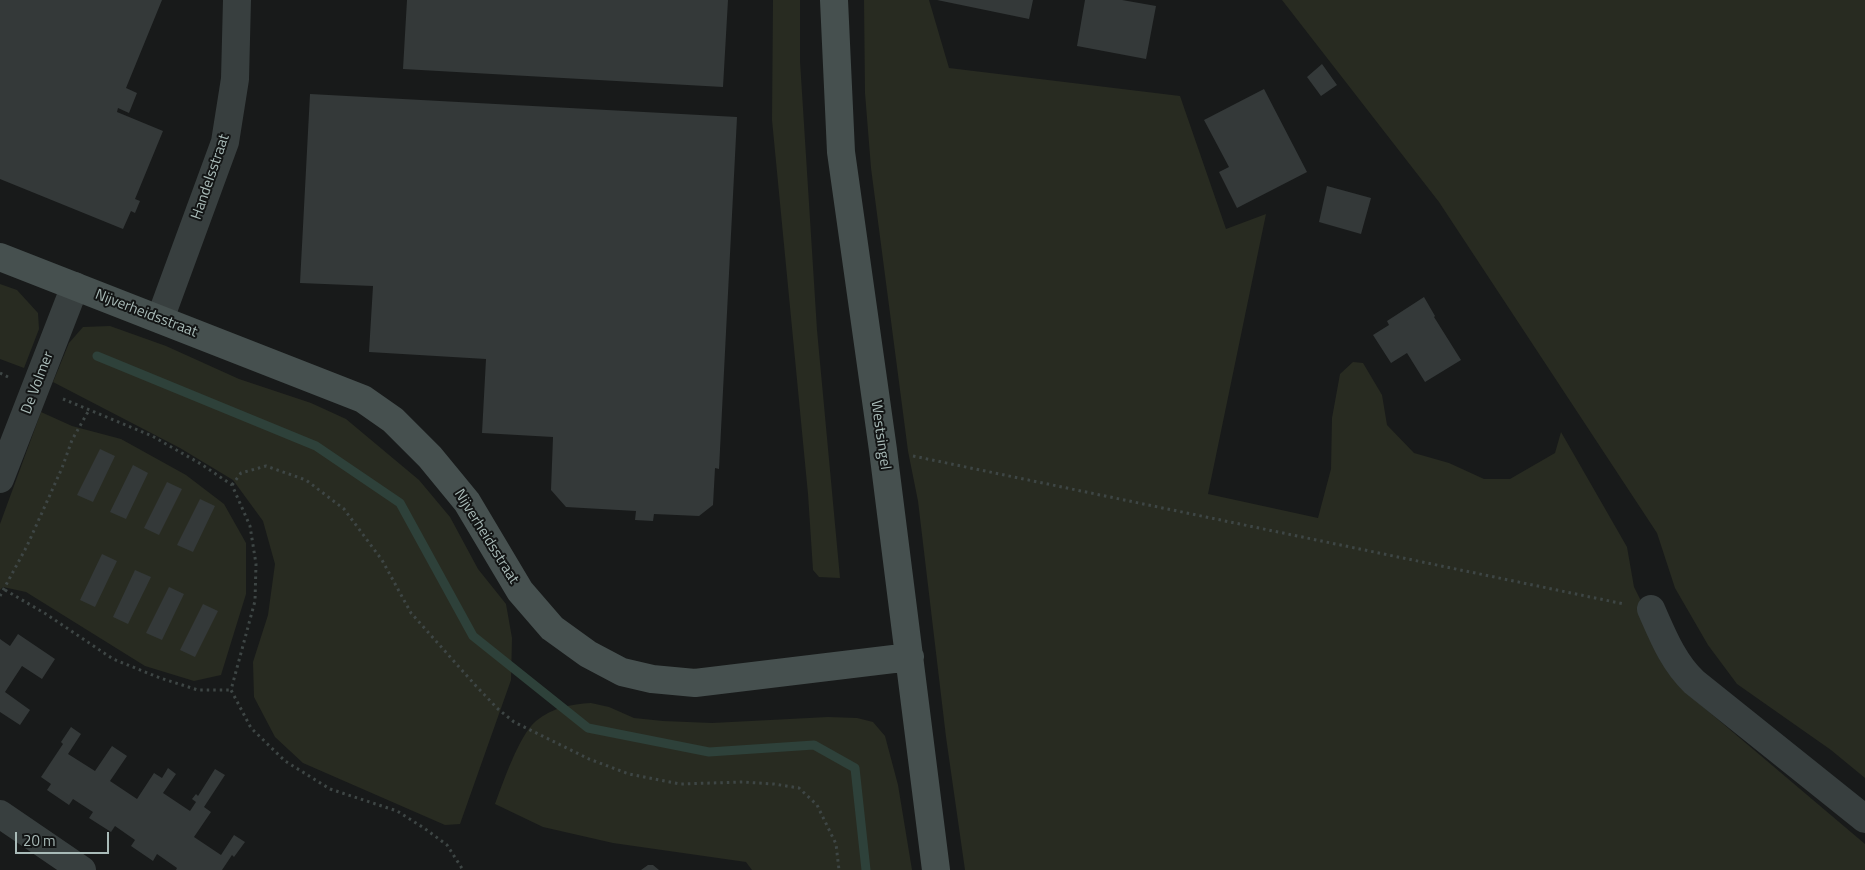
<!DOCTYPE html>
<html>
<head>
<meta charset="utf-8">
<style>
	body { margin:0 }
	#map { position:relative; width:1865px; height:870px; overflow:hidden; background:#181a1a; font-family:"Titillium Web",sans-serif }
	canvas { display:block }
	.scale { position:absolute; left:15px; top:832px; width:94px; height:22px; box-sizing:border-box; border:2px solid #a9bbb8; border-top:0; padding-left:6px; font-size:15px; line-height:18px; white-space:nowrap; color:#a9bbb8; -webkit-text-stroke:4px #131515; paint-order:stroke }
</style>
</head>
<body>
<div id="map">
<canvas width="1865" height="870"></canvas>
<div class="scale">20 m</div>
</div>
<script>
const ctx = document.querySelector('canvas').getContext('2d');
ctx.lineJoin = 'round';
function fillPath(path, color) {
  ctx.fillStyle = color;
  ctx.fill(path, 'evenodd');
}
function strokePath(path, color, width, dash) {
  ctx.strokeStyle = color;
  ctx.lineWidth = width;
  ctx.lineCap = dash ? 'butt' : 'round';
  ctx.setLineDash(dash || []);
  ctx.stroke(path);
}
function write(font, color, halo, rows, align = 'center') {
  ctx.font = font + ' "Titillium Web",sans-serif';
  ctx.lineWidth = 4;
  ctx.setLineDash([]);
  ctx.textBaseline = 'middle';
  ctx.strokeStyle = halo;
  ctx.fillStyle = color;
  for (const [text, x, y, turn = 0] of rows) {
    ctx.save();
    ctx.translate(x, y);
    ctx.rotate((+turn || 0) * Math.PI / 180);
    ctx.textAlign = isNaN(turn) ? turn : align;
    if (halo) ctx.strokeText(text, 0, 0);
    ctx.fillText(text, 0, 0);
    ctx.restore();
  }
}
const green = new Path2D(`
	M 773,0 L 800,0 L 800,61 L 817,330 L 840,578 L 819,577 L 813,570 L 808,494 L 772,120 Z
	M 864,0 L 929,0 L 949,68 L 1180,96 L 1226,229 L 1266,214 L 1208,494 L 1318,518 L 1331,469 L 1332,418 L 1340,374 L 1353,362 L 1363,363 L 1382,395 L 1387,425 L 1414,453 L 1449,463 L 1484,479 L 1510,479 L 1555,453 L 1561,432 L 1627,547 L 1634,587 L 1646,611 L 1662,655 L 1682,689 L 1865,844 L 1865,870 L 965,870 L 946,737 L 918,501 L 908,451 L 871,168 L 865,93 Z
	M 1282,0 L 1865,0 L 1865,778 L 1831,750 L 1737,684 L 1708,645 L 1675,588 L 1657,533 L 1439,202 Z
	M 0,284 L 17,290 L 38,313 L 39,329 L 24,368 L 0,359 Z
	M 110,326 L 166,346 L 239,379 L 311,403 L 346,419 L 419,480 L 450,517 L 478,569 L 506,604 L 512,638 L 511,680 L 460,824 L 445,825 L 303,763 L 275,737 L 254,697 L 253,662 L 268,615 L 275,564 L 263,521 L 233,480 L 180,448 L 53,382 L 69,343 L 83,327 Z
	M 41,412 L 72,426 L 121,439 L 186,475 L 224,504 L 246,543 L 246,594 L 221,675 L 194,681 L 145,666 L 26,592 L 3,587 L 0,590 L 0,524 Z
	M 591,703 L 609,707 L 634,718 L 663,721 L 712,723 L 828,717 L 857,718 L 873,722 L 885,736 L 898,785 L 912,870 L 752,870 L 746,862 L 613,843 L 543,827 L 495,804 C 503,783 519,735 536,721 C 552,708 571,704 591,703 Z`);
const stream = new Path2D(`
	M 97,356 L 316,446 L 400,503 L 473,636 L 588,728 L 709,752 L 814,745 L 855,768 L 866,870`);
const building = new Path2D(`
	M 0,0 L 162,0 L 126,88 L 137,93 L 129,113 L 118,108 L 117,112 L 163,131 L 135,199 L 140,201 L 135,213 L 131,211 L 123,229 L 0,179 Z
	M 407,0 L 728,0 L 723,87 L 403,69 Z
	M 937,0 L 1033,0 L 1029,19 Z
	M 1085,0 L 1122,0 L 1156,6 L 1146,59 L 1077,46 Z
	M 1322,64 L 1337,85 L 1321,96 L 1307,77 Z
	M 1264,89 L 1307,172 L 1237,208 L 1219,172 L 1229,167 L 1204,120 Z
	M 310,94 L 737,117 L 719,469 L 715,468 L 713,505 L 699,516 L 654,514 L 653,521 L 635,520 L 636,511 L 566,507 L 551,490 L 553,437 L 482,433 L 486,359 L 369,352 L 373,286 L 300,283 Z
	M 1327,186 L 1371,198 L 1361,234 L 1319,222 Z
	M 1424,297 L 1435,316 L 1434,317 L 1461,360 L 1425,382 L 1407,353 L 1391,363 L 1373,335 L 1389,325 L 1387,321 Z
	M 100,449 L 115,456 L 93,502 L 77,495 Z
	M 133,465 L 148,473 L 126,519 L 110,512 Z
	M 167,482 L 182,489 L 159,535 L 144,528 Z
	M 200,499 L 215,506 L 193,552 L 177,545 Z
	M 102,554 L 117,561 L 95,607 L 80,600 Z
	M 135,570 L 151,577 L 128,624 L 113,617 Z
	M 169,587 L 184,594 L 162,640 L 146,633 Z
	M 203,604 L 218,611 L 195,657 L 180,650 Z
	M 18,634 L 55,659 L 42,679 L 22,666 L 5,692 L 30,710 L 20,725 L 0,712 L 0,639 L 10,646 Z
	M 71,727 L 81,734 L 68,754 L 95,771 L 112,746 L 127,756 L 110,781 L 137,799 L 154,773 L 162,778 L 168,768 L 176,774 L 163,793 L 190,811 L 196,802 L 192,799 L 196,794 L 198,796 L 215,769 L 225,775 L 204,807 L 211,812 L 194,837 L 221,855 L 234,835 L 245,842 L 234,857 L 232,855 L 222,870 L 176,870 L 177,868 L 157,854 L 153,861 L 131,846 L 135,840 L 115,826 L 111,832 L 89,818 L 93,812 L 73,799 L 69,805 L 47,790 L 51,784 L 41,777 L 63,744 L 61,742 Z
	M 648,865 L 653,865 L 659,870 L 641,870 Z`);
const path = new Path2D(`
	M 0,373 L 8,377
	M 63,399 L 152,436 L 201,464 L 232,485 L 250,526 L 256,564 L 255,601 L 231,690 L 251,728 L 285,761 L 330,789 L 397,811 L 424,828 L 447,845 L 463,870
	M 913,456 L 1624,604
	M 232,485 L 241,473 L 266,466 L 306,480 L 344,509 L 382,560 L 411,613 L 476,686 L 498,709 L 514,722 L 589,759 L 629,774 L 680,784 L 743,782 L 774,784 L 799,788 L 817,805 L 836,844 L 839,870
	M 5,590 L 46,614 L 113,659 L 160,678 L 198,690 L 231,690
	M 0,596 L 27,546 L 62,468 L 72,440 L 89,410`);
const street = new Path2D(`
	M 160,319 L 225,142 L 235,79 L 237,0
	M 0,479 L 75,286
	M 1651,609 C 1663,636 1673,662 1694,682 L 1865,819
	M 0,814 L 82,870`);
const secondary = new Path2D(`
	M 834,0 L 841,152 L 883,450 L 936,870
	M 0,257 L 363,399 L 393,420 L 430,457 L 467,502 L 520,591 L 552,628 L 588,654 L 622,672 L 652,679 L 695,683 L 910,657`);
const streetNames = [
	["Handelsstraat",211,177,-71],
	["Nijverheidsstraat",146,314,21],
	["De Volmer",38,383,-69],
	["Westsingel",880,435,82],
	["Nijverheidsstraat",486,537,58]
];
fillPath(green, '#282b21');
strokePath(stream, '#2e413a', 9);
fillPath(building, '#343939');
strokePath(path, '#3e4645', 3, [2.5, 4]);
strokePath(street, '#383f3f', 28);
strokePath(secondary, '#46504f', 28);
write('15px', '#a9bbb8', '#131515', streetNames);
</script>
</body>
</html>
